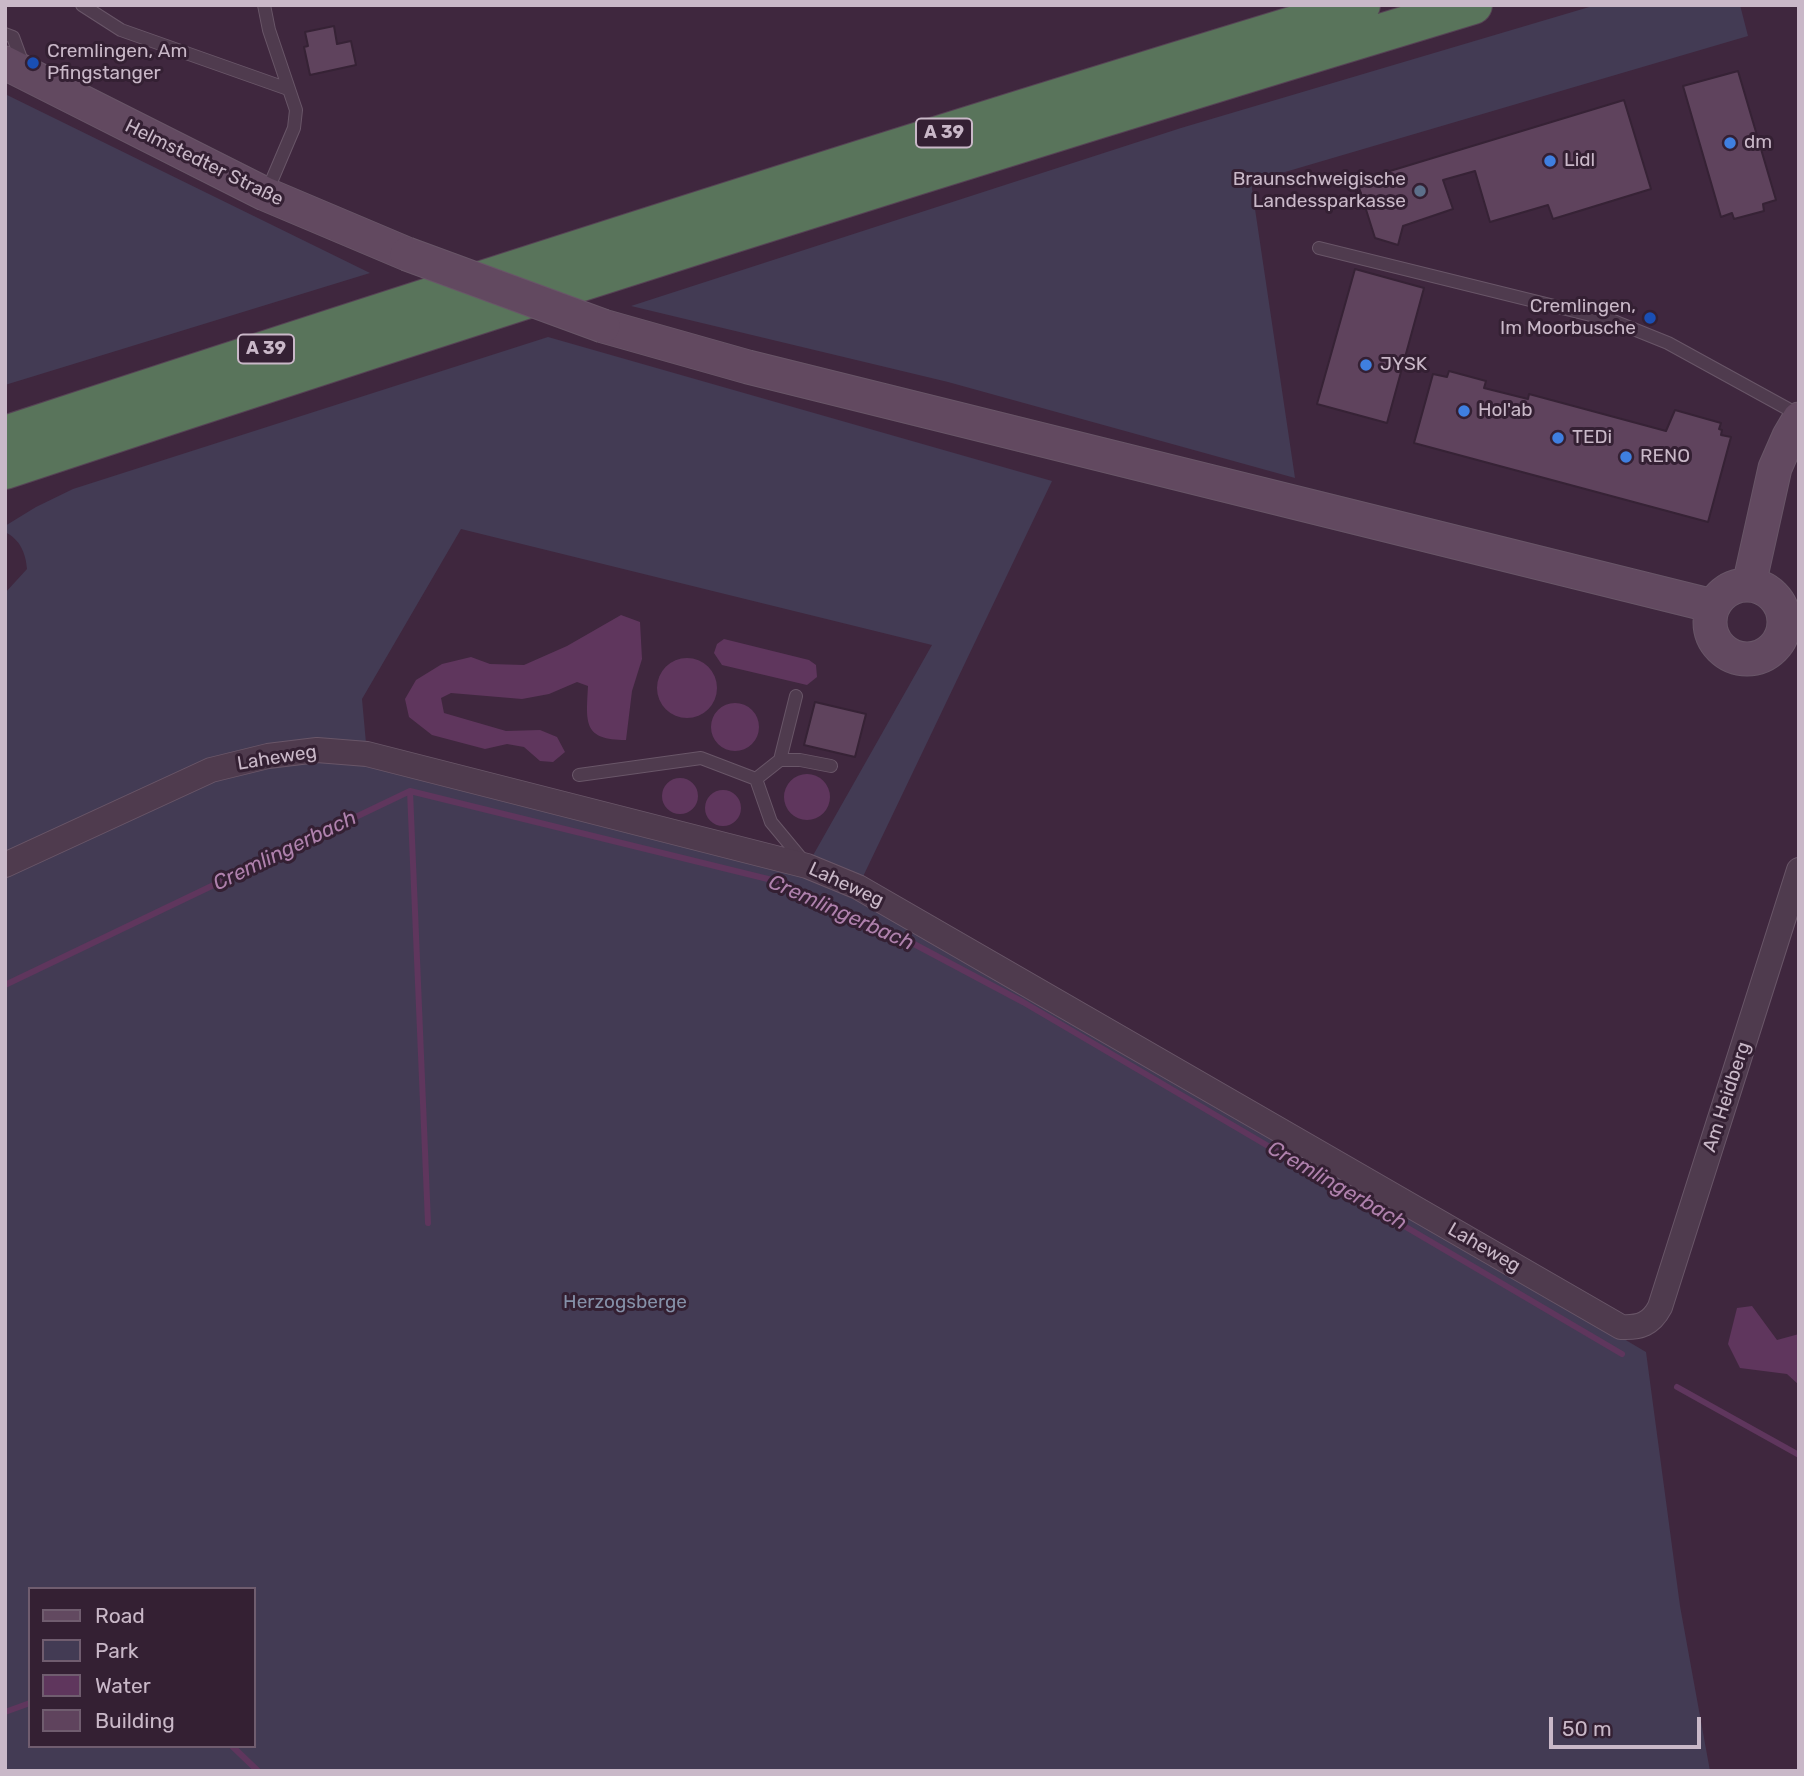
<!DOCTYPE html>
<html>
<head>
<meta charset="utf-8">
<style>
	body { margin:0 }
	#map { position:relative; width:1804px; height:1776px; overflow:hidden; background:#3f273e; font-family:Rubik,sans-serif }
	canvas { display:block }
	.frame { position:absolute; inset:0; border:7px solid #c9b8c8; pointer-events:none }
	.legend { position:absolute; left:28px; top:1587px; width:228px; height:161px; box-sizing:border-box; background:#342033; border:2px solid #705d6f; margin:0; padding:9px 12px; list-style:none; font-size:21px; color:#c9b8c8 }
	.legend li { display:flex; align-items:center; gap:14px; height:35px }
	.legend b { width:35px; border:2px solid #705d6f }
	.scale { position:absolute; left:1549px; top:1717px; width:152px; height:32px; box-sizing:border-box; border:4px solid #c9b8c8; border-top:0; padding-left:9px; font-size:21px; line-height:24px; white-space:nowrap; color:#c9b8c8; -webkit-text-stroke:5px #342033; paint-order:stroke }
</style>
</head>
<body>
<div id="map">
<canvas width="1804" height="1776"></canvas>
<div class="frame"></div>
<ul class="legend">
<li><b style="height:9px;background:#624960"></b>Road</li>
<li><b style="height:19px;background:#433b54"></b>Park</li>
<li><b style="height:19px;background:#5f365d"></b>Water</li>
<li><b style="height:19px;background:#5f435d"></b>Building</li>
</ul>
<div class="scale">50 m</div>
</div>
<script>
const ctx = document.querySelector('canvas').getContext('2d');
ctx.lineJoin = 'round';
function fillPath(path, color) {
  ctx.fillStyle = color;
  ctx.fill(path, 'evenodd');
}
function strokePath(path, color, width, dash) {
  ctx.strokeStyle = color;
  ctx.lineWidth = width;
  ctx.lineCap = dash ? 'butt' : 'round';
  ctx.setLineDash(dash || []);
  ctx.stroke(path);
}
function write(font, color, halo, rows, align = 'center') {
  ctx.font = font + ' Rubik,sans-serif';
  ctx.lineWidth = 6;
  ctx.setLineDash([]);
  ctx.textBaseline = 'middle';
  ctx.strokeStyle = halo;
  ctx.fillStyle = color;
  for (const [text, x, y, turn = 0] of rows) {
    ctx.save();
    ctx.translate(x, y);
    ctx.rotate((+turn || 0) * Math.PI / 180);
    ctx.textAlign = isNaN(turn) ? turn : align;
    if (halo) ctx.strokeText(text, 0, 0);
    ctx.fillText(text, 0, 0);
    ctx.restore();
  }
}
const green = new Path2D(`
	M 1596,5 L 1740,5 L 1748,36 L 1251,182 L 1295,478 L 948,382 L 631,306 L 1181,128 Z
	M 5,94 L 370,273 L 5,385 Z
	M 548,337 L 1052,481 L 858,887 L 1646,1352 L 1680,1606 L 1710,1771 L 5,1771 L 5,593 L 27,569 C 26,554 20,539 5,532 L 5,526 L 36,507 L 73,489 ZM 461,529 L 932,645 L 807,866 L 367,754 L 362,699 ZM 30,1589 L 254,1589 L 254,1746 L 30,1746 Z`);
const water = new Path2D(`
	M 621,615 L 640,622 L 642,659 L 632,691 L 626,740 C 583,740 586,723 588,686 L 577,682 L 549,694 L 522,699 L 451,693 L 441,698 L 444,713 L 506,731 L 540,730 L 557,737 L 565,752 L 553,762 L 540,761 L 524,747 L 507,744 L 485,749 L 432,735 L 409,717 L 405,699 L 416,680 L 442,664 L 471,657 L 490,664 L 524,665 L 567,646 Z
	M 724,639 L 809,660 L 816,665 L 817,677 L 807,685 L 722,665 L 714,653 L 717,644 Z
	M657 688a30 30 0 1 1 60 0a30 30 0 1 1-60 0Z
	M711 727a24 24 0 1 1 48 0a24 24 0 1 1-48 0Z
	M784 797a23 23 0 1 1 46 0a23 23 0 1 1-46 0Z
	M662 796a18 18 0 1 1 36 0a18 18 0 1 1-36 0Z
	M705 808a18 18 0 1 1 36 0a18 18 0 1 1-36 0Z
	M 1752,1306 L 1777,1340 L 1799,1334 L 1799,1385 L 1787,1374 L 1740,1368 L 1728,1344 L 1737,1308 Z`);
const stream = new Path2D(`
	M 410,791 L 428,1223
	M 5,985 L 410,791 L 772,880 L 899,936 L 1023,1002 L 1622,1354
	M 1677,1387 L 1799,1455
	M 5,1712 L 30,1703
	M 232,1746 L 258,1771`);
const building = new Path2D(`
	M 334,26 L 337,44 L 351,41 L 356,65 L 310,75 L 304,47 L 308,46 L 305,32 Z
	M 1738,71 L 1776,200 L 1763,204 L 1764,211 L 1734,219 L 1732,213 L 1721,217 L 1683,86 Z
	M 1624,100 L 1651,189 L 1553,219 L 1548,205 L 1490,222 L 1475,171 L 1443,180 L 1453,209 L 1403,226 L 1398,245 L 1375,238 L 1357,181 Z
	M 1355,269 L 1424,288 L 1387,423 L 1317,404 Z
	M 1449,371 L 1486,381 L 1484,388 L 1528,399 L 1529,394 L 1666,431 L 1675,410 L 1721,423 L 1719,429 L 1722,430 L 1721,435 L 1731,437 L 1708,522 L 1414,443 L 1433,374 L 1447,377 Z
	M 815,702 L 866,714 L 855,757 L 804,745 Z`);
const lane = new Path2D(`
	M 82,5 L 121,30 L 288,89
	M 264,5 L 269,30 L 296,110 L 294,128 L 266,194
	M 5,34 L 13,37 L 20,56 L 15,64
	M 1319,248 L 1611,320 L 1668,343 L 1799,415
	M 780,760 L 796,696
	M 579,775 L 701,758 L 756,779 L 771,822 L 805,863
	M 756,779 L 780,760 L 800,760 L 831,766`);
const street = new Path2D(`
	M 5,865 L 211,770 L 268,756 L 317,750 L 367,754 L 807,866 L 858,887 L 1621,1327 C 1640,1328 1651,1324 1660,1307 L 1799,870`);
const secondary = new Path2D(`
	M 5,63 L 265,194 L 407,254
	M 603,326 L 748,367 L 1713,606
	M1710 622a37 37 0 1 1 74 0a37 37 0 1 1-74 0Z
	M 1749,585 L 1775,468 L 1789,436 L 1799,419`);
const highway = new Path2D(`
	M 5,435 C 456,287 907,142 1361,5
	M 5,470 C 492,308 982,153 1473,5`);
const secondaryBridge = new Path2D(`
	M 407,254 L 603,326`);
const markers = [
	[33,63,7,"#1a4fb4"],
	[1730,143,7,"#3f7fe0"],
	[1550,161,7,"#3f7fe0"],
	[1420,191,7,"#5c6f8a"],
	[1650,318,7,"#1a4fb4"],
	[1366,365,7,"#3f7fe0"],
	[1464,411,7,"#3f7fe0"],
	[1558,438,7,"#3f7fe0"],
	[1626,457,7,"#3f7fe0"]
];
const shields = [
	[944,133,56],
	[266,349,56]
];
const shieldNames = [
	["A 39",944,133],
	["A 39",266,349]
];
const poiNames = [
	["Cremlingen, Am",47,52],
	["Pfingstanger",47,74],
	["dm",1744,143],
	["Lidl",1564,161],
	["Braunschweigische",1406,180,"right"],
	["Landessparkasse",1406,202,"right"],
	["Cremlingen,",1636,307,"right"],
	["Im Moorbusche",1636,329,"right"],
	["JYSK",1380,365],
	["Hol'ab",1478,411],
	["TEDi",1572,438],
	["RENO",1640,457]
];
const streetNames = [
	["Helmstedter Straße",204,163,26],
	["Laheweg",277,758,-9],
	["Laheweg",846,885,25],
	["Am Heidberg",1727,1097,-72],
	["Laheweg",1484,1248,30]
];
const parkNames = [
	["Herzogsberge",625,1303]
];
const waterNames = [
	["Cremlingerbach",285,851,-26],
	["Cremlingerbach",841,913,24],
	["Cremlingerbach",1337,1186,30]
];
fillPath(green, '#433b54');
fillPath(water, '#5f365d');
strokePath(stream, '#5f365d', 6);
fillPath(building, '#5f435d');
strokePath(building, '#362235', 2);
strokePath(lane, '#695668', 14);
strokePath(street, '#695668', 26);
strokePath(secondary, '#695668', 35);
strokePath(highway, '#564355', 40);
strokePath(lane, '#4f3b4e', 12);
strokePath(street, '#4f3b4e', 24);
strokePath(secondary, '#624960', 33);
strokePath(highway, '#59745b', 38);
strokePath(secondaryBridge, '#695668', 35, []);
strokePath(secondaryBridge, '#624960', 33);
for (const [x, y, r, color] of markers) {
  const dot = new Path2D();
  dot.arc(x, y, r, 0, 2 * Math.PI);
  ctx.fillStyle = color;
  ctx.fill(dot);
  strokePath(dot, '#342033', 2.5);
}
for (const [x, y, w] of shields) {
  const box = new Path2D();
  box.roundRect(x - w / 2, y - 14.5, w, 29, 5);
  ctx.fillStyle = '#342033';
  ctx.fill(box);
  strokePath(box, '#c9b8c8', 2);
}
write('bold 18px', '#c9b8c8', null, shieldNames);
write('19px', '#c9b8c8', '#342033', poiNames, 'left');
write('19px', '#c9b8c8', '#342033', streetNames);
write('19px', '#8590a8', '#342033', parkNames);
write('italic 21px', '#af81ad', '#342033', waterNames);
</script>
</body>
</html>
